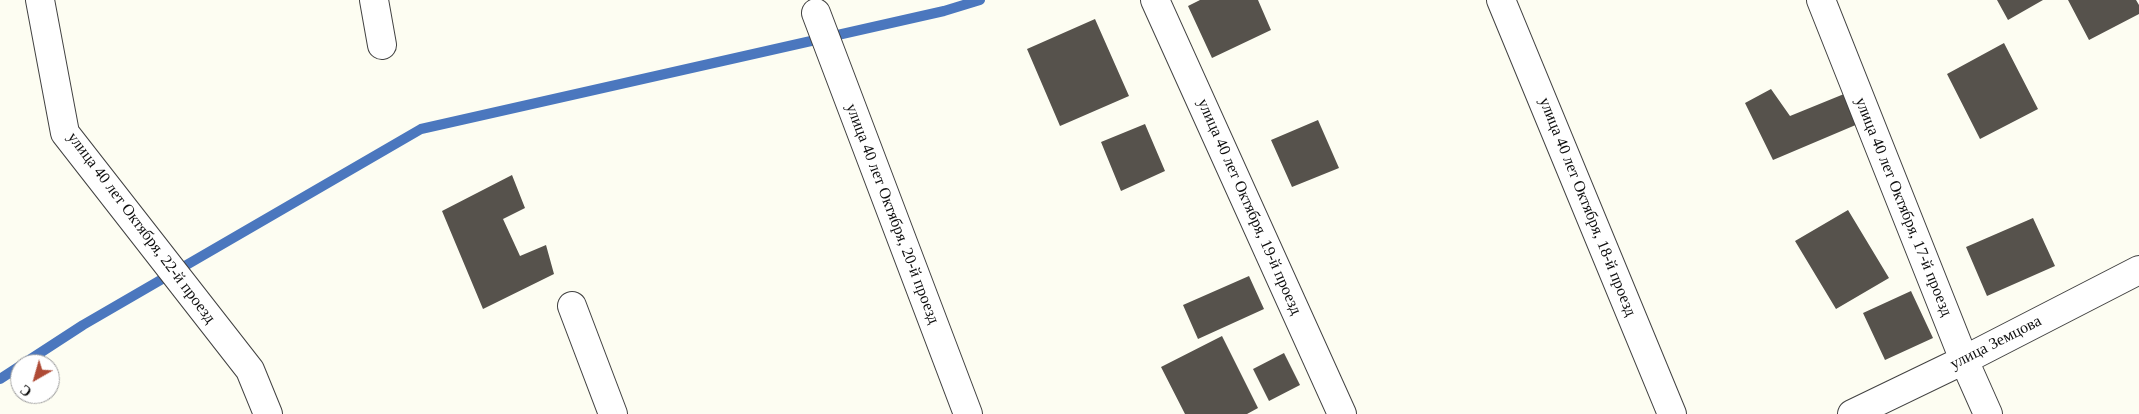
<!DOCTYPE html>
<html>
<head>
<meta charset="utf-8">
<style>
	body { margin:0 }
	#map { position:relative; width:2139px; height:414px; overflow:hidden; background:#fdfdf2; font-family:"Times New Roman",serif }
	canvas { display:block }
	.north { position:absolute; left:10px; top:354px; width:50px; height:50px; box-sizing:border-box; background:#fff; border:1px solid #9f9f9f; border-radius:50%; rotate:218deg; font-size:14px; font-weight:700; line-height:20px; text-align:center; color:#0f0f0f }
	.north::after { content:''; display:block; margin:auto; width:18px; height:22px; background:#af4b36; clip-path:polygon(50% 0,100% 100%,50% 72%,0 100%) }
</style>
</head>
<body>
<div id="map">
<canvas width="2139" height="414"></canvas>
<div class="north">С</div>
</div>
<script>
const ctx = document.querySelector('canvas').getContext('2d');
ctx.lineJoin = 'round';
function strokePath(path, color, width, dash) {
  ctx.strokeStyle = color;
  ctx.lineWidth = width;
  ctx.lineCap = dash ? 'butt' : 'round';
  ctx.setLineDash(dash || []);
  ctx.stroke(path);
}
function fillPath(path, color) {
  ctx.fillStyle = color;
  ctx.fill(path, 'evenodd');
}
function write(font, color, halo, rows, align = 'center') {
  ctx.font = font + ' "Times New Roman",serif';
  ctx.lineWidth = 5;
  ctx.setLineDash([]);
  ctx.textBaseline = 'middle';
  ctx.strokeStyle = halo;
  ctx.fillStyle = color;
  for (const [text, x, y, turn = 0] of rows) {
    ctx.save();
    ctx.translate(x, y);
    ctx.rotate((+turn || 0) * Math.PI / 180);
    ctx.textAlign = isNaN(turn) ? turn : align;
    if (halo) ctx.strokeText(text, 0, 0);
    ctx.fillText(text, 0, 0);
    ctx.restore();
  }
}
const stream = new Path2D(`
	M 23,364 L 83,325 L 421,129 L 944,11 L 980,0
	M 0,379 L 20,366`);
const building = new Path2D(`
	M 1200,0 L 1258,0 L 1271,30 L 1212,58 L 1188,6 Z
	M 1997,0 L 2043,0 L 2008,20 Z
	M 2068,0 L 2136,0 L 2139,5 L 2139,14 L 2089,40 Z
	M 1095,19 L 1129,96 L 1060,126 L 1027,49 Z
	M 2004,43 L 2038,109 L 1980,139 L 1947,74 Z
	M 1771,89 L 1790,116 L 1844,94 L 1858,124 L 1773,160 L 1745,103 Z
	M 1318,120 L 1339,168 L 1292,187 L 1271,140 Z
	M 1145,124 L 1165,171 L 1121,191 L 1101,142 Z
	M 512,175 L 525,208 L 503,219 L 520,256 L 546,245 L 554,274 L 483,309 L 442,211 Z
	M 1848,210 L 1889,278 L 1836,309 L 1795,241 Z
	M 2033,218 L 2055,266 L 1987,296 L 1966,247 Z
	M 1249,276 L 1264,309 L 1198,339 L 1183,305 Z
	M 1911,291 L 1933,338 L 1885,360 L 1863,313 Z
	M 1222,336 L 1258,408 L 1247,414 L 1185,414 L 1161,367 Z
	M 1284,353 L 1300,385 L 1269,401 L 1253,369 Z`);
const minor = new Path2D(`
	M 40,0 L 65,133 L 250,370 L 268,414
	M 374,0 L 382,45
	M 1155,0 L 1342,414
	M 1501,0 L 1672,414
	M 1821,0 L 1964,360 L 1988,414
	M 816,13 L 968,414
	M 572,306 L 613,414
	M 1852,414 L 1964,360 L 2139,270`);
const streetNames = [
	["улица 40 лет Октября, 19-й проезд",1249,207,66],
	["улица 40 лет Октября, 18-й проезд",1587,207,68],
	["улица 40 лет Октября, 17-й проезд",1903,207,68],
	["улица 40 лет Октября, 20-й проезд",892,214,69],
	["улица 40 лет Октября, 22-й проезд",141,228,53],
	["улица Земцова",1996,343,-27]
];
strokePath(stream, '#4b77be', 10);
fillPath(building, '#56524c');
strokePath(minor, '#424242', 30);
strokePath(minor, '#fff', 28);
write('16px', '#0f0f0f', '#fff', streetNames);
</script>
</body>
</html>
